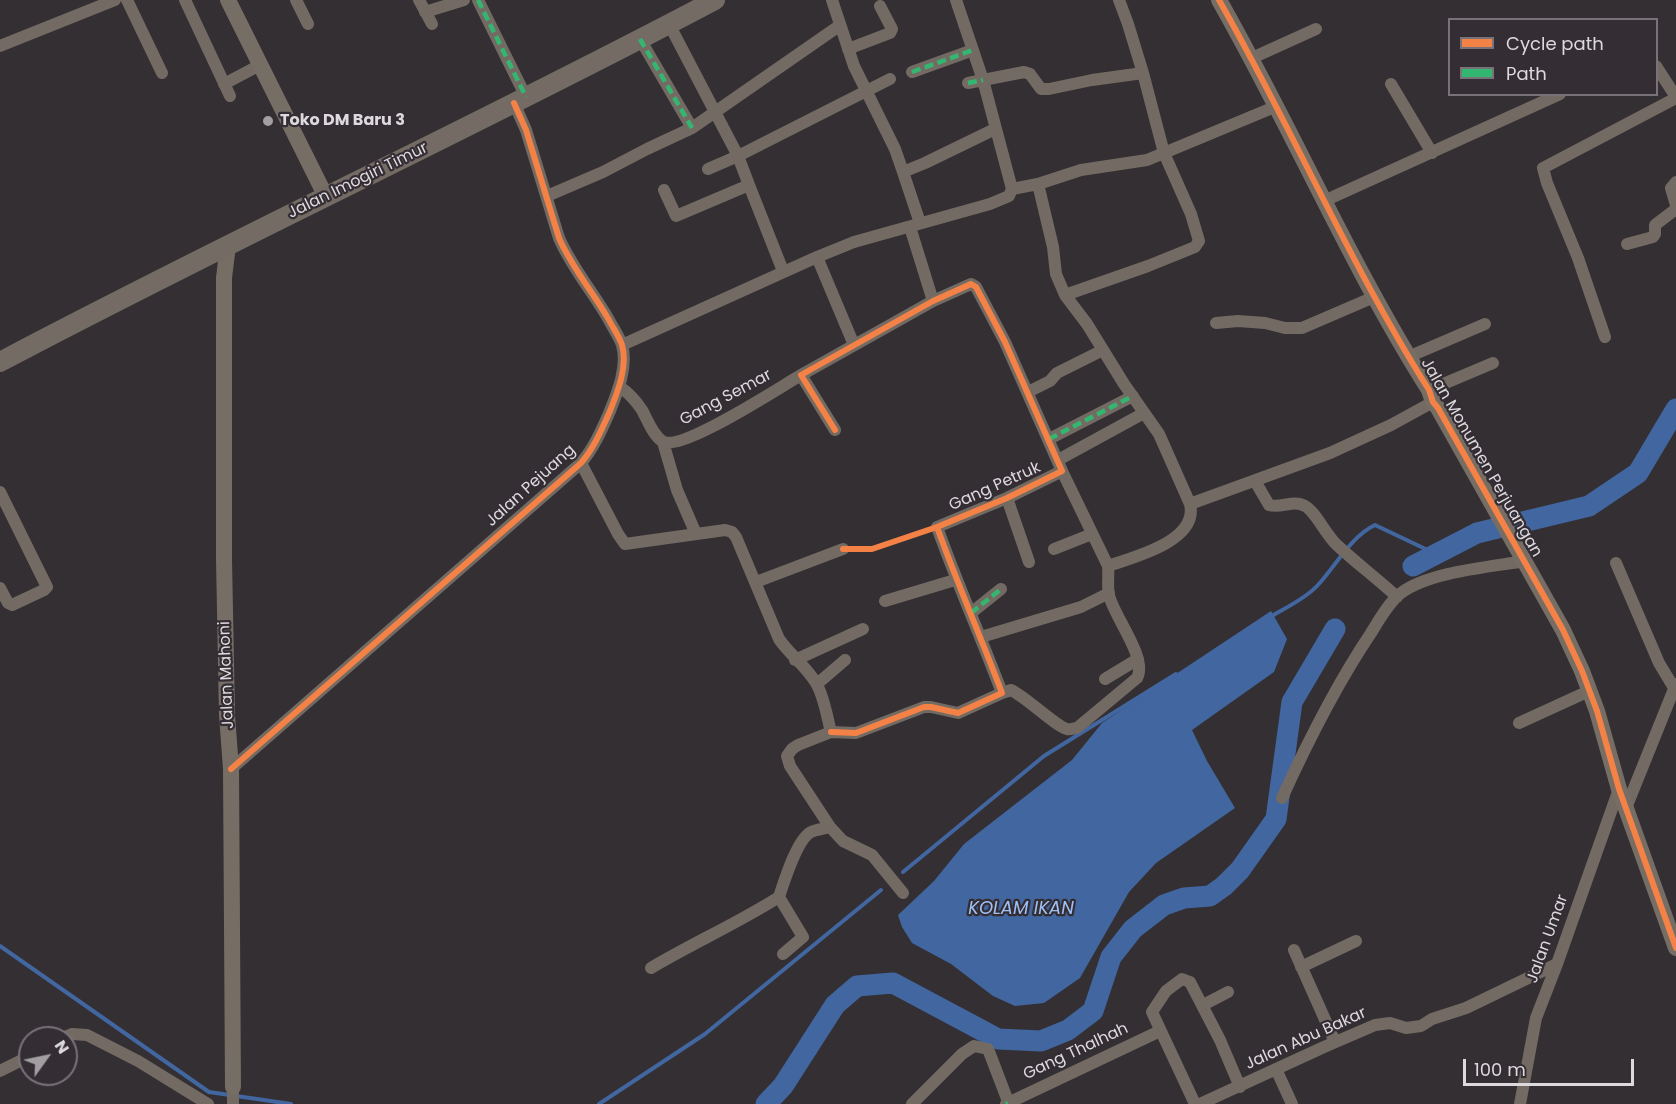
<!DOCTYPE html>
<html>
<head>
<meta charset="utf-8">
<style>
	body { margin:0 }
	#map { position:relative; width:1676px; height:1104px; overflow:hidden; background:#332f33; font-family:Poppins,sans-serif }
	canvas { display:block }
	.legend { position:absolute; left:1448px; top:18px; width:210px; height:78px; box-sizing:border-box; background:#342e34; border:2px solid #787378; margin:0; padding:8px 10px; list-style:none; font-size:18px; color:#dddadd }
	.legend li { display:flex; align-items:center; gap:12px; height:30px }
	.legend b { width:30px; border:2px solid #787378 }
	.north { position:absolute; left:18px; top:1026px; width:60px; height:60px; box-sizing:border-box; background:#342e34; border:2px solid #787378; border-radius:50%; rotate:57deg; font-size:16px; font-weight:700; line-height:24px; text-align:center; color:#dddadd }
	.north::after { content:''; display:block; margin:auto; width:21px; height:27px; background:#a29ea2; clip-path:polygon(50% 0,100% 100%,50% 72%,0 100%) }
	.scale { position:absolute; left:1463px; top:1059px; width:171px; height:27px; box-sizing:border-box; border:3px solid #dddadd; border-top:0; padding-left:8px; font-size:18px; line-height:21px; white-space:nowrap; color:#dddadd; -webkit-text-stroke:4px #342e34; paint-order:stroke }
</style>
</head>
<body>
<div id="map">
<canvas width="1676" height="1104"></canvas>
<ul class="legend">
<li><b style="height:8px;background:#f48246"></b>Cycle path</li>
<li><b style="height:8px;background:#33b770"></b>Path</li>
</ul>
<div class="north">N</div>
<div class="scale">100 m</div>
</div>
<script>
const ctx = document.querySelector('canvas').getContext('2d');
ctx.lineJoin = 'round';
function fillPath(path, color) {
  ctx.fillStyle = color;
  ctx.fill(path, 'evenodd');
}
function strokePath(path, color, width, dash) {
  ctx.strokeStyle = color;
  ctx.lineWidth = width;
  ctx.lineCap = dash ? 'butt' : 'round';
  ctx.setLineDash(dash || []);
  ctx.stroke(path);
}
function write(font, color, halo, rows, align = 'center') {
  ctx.font = font + ' Poppins,sans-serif';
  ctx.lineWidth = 4.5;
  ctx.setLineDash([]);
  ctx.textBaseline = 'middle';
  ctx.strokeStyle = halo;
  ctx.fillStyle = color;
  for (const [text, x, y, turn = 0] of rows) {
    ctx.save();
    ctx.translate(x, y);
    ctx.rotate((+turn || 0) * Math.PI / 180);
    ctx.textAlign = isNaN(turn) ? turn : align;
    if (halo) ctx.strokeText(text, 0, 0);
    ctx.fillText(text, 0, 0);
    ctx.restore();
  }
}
const water = new Path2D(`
	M 1271,611 L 1287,639 L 1274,672 L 1192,730 L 1207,761 L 1235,808 L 1156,863 L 1129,892 L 1080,978 L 1044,1003 L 1015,1006 L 993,996 L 951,964 L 912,943 L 902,927 L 898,915 L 934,881 L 964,844 L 1072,760 L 1102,723 Z`);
const stream = new Path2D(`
	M 1270,617 C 1285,608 1305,599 1317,586 C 1336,566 1350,537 1375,525 L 1436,554
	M 903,872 L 1044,756 L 1176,674
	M 0,946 L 209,1092 L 291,1104
	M 599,1104 L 705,1034 L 881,890`);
const river = new Path2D(`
	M 1413,566 L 1477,533 L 1589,506 L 1638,473 L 1676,409
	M 766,1104 L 783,1086 L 835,1005 L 857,986 L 893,983 L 998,1039 L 1041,1041 L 1068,1030 L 1093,1011 L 1111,957 L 1133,929 L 1164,905 L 1184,898 L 1210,896 L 1224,886 L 1240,870 L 1276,819 L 1292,702 L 1335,629`);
const street = new Path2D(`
	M 127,0 L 162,73
	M 185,0 L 230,96
	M 296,0 L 308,24
	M 419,0 L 432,24
	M 478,0 L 526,97
	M 832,0 L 854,66 L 895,149 L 903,172 L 925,163 L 995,129
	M 425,12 L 464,0
	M 669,24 L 738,156 L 890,79
	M 640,39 L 692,128
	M 0,46 L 115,0
	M 848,49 L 890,33 L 892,29 L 880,6
	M 1252,58 L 1316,29
	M 1656,66 L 1676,97
	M 912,72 L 973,50
	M 968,83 L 1024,72 L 1030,74 L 1041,89 L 1049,89 L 1092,80 L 1143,73
	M 224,84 L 260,65
	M 1391,84 L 1432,153
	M 903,172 L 920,223
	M 1676,182 L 1671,188 L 1676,205
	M 1038,184 L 1053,247 L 1056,274 L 1065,295 L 1087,324 L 1124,384 L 1159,434 L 1190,504 L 1330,453 L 1391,425 L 1433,402
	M 749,185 L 783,271
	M 1012,189 L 1038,184 L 1081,170 L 1147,160 L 1277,106
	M 664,190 L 676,216 L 749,185 L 738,156 L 708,169
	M 547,196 L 603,172 L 647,149 L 692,128 L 839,26
	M 1324,201 L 1560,94
	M 910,227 L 933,301
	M 1627,244 L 1653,237 L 1655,234 L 1655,225 L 1676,209
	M 817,257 L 854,345
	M 1065,295 L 1148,266 L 1195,247 L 1199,241 L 1191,214 L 1164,153 L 1143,73 L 1128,24 L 1119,0
	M 1216,323 L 1238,321 L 1265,323 L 1285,328 L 1302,328 L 1374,297
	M 1605,337 L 1578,258 L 1547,183 L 1543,168 L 1676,98
	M 622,345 L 817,257 L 854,242 L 990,204 L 1009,196 L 1012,189 L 983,80 L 956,0
	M 1408,357 L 1485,324
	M 620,387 C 629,393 636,401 642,410 C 647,419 653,435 662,441 C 680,453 780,387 801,375
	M 1429,390 L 1493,363
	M 1028,392 L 1050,381 L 1057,373 L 1103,350
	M 1049,439 L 1133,396
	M 663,442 L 677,490 L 696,534
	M 1058,460 L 1144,413
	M 581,463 L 618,534 L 625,544 L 725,530 L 732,532 L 736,537 L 779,639 C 790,655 806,666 816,683 C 824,696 827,717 831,732 L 798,745 L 792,749 L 787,756 L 790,766 L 830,827 L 843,841 L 872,855 L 903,893
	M 1062,471 L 1108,566
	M 1255,481 L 1269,505 C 1281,509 1293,499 1305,506 C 1315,511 1326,535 1337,545 C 1356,563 1378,579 1397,597
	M 0,492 L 47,587 L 44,590 L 12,605 L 8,603 L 0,588
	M 1007,498 L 1029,562
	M 1054,549 L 1092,534
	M 1616,563 L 1659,663 L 1674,688
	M 756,582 L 843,549
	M 885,601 L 955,580
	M 971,613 L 1001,589
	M 981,637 L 1081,607 L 1109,593
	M 795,660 L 863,629
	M 1105,679 L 1138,659
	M 817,684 L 845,660
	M 1002,693 L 1011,690 C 1026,697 1058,728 1067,729 C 1070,730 1074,728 1077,728 L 1137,678 C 1148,658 1114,617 1109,595 C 1107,586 1109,576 1108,566 C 1134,557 1199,541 1190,504
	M 1519,723 L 1589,691
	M 831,732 L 856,733 L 924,707 L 931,707 L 958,713 L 1002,693 C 981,637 957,583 937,527 L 1007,498 L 1062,471 L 1005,342 L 976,287 L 971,284 L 933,301 L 801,375 L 835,430
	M 231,769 L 581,463 C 594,448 602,429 610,411 C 618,391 628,366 622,345 C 619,336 613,328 609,320 C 593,292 572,268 559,238 L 526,130 L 514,103
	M 1282,798 C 1308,741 1336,685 1371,633 C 1379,620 1389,602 1401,593 C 1429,572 1490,567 1525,561
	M 1626,808 L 1676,684
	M 1294,950 L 1335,1042
	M 783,954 L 803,937 L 779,897 C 784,882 797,839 811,832 C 817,829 825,829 830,827
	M 1301,967 L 1356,941
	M 651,968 C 693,943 738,923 779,897
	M 1203,1005 L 1228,992
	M 63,1038 L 72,1034 L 87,1035 L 138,1061 L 208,1104
	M 1276,1069 L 1292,1104
	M 0,1071 L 30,1056
	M 233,1087 L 233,1104
	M 912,1104 L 962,1054 L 974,1046 L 988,1049 L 1009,1104
	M 1006,1104 L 1160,1031
	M 1195,1104 L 1152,1012 L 1166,991 L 1182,979 L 1190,982 L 1220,1040 L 1240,1087
	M 1200,1104 L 1324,1047 L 1375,1025 L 1390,1023 L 1406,1028 L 1421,1026 L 1432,1019 L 1466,1008 L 1557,964
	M 1520,1104 L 1536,1018 L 1557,964 L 1619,789`);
const secondary = new Path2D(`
	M 228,0 L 326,197
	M 1219,0 C 1292,128 1350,265 1429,390 L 1433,402 L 1438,408 L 1563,630 L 1582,671 L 1597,711 L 1619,789 L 1676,948
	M 228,245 L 224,278 L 224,559 L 227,715 L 231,769 L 233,1087`);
const primary = new Path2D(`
	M 0,362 C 236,237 479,125 715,0`);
const quiet = new Path2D(`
	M 478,0 L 526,97
	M 640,39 L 692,128
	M 912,72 L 973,50
	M 968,83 L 983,80
	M 1049,439 L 1133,396
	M 971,613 L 1001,589
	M 1006,1104 L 1008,1103`);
const cycleway = new Path2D(`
	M 1219,0 C 1292,128 1350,265 1429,390 L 1433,402 L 1438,408 L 1563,630 L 1582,671 L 1597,711 L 1619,789 L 1676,948
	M 843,549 L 872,549 L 937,527
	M 831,732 L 856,733 L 924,707 L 931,707 L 958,713 L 1002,693 C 981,637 957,583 937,527 L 1007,498 L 1062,471 L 1005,342 L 976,287 L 971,284 L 933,301 L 801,375 L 835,430
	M 231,769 L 581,463 C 594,448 602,429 610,411 C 618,391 628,366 622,345 C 619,336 613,328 609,320 C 593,292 572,268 559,238 L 526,130 L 514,103`);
const markers = [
	[268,121,6,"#a29ea2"]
];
const poiNames = [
	["Toko DM Baru 3",280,121]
];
const streetNames = [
	["Jalan Imogiri Timur",358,181,-26],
	["Gang Semar",726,398,-28],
	["Jalan Monumen Perjuangan",1481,458,60],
	["Jalan Pejuang",531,486,-42],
	["Gang Petruk",995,487,-24],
	["Jalan Mahoni",227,675,-92],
	["Jalan Umar",1548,939,-70],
	["Jalan Abu Bakar",1306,1039,-24],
	["Gang Thalhah",1076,1052,-25]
];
const waterNames = [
	["KOLAM IKAN",1021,909]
];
fillPath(water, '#4266a0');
strokePath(stream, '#4266a0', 4);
strokePath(river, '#4266a0', 21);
strokePath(street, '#736b63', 12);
strokePath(secondary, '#766d65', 16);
strokePath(primary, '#746b64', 20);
strokePath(quiet, '#33b770', 4.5, [9, 4.5]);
strokePath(cycleway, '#f48246', 6);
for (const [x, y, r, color] of markers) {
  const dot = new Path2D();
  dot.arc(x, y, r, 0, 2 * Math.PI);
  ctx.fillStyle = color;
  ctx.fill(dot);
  strokePath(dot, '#342e34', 2);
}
write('bold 16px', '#dddadd', '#342e34', poiNames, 'left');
write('16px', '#dddadd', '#342e34', streetNames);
write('italic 18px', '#9ec0f5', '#342e34', waterNames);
</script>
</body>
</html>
